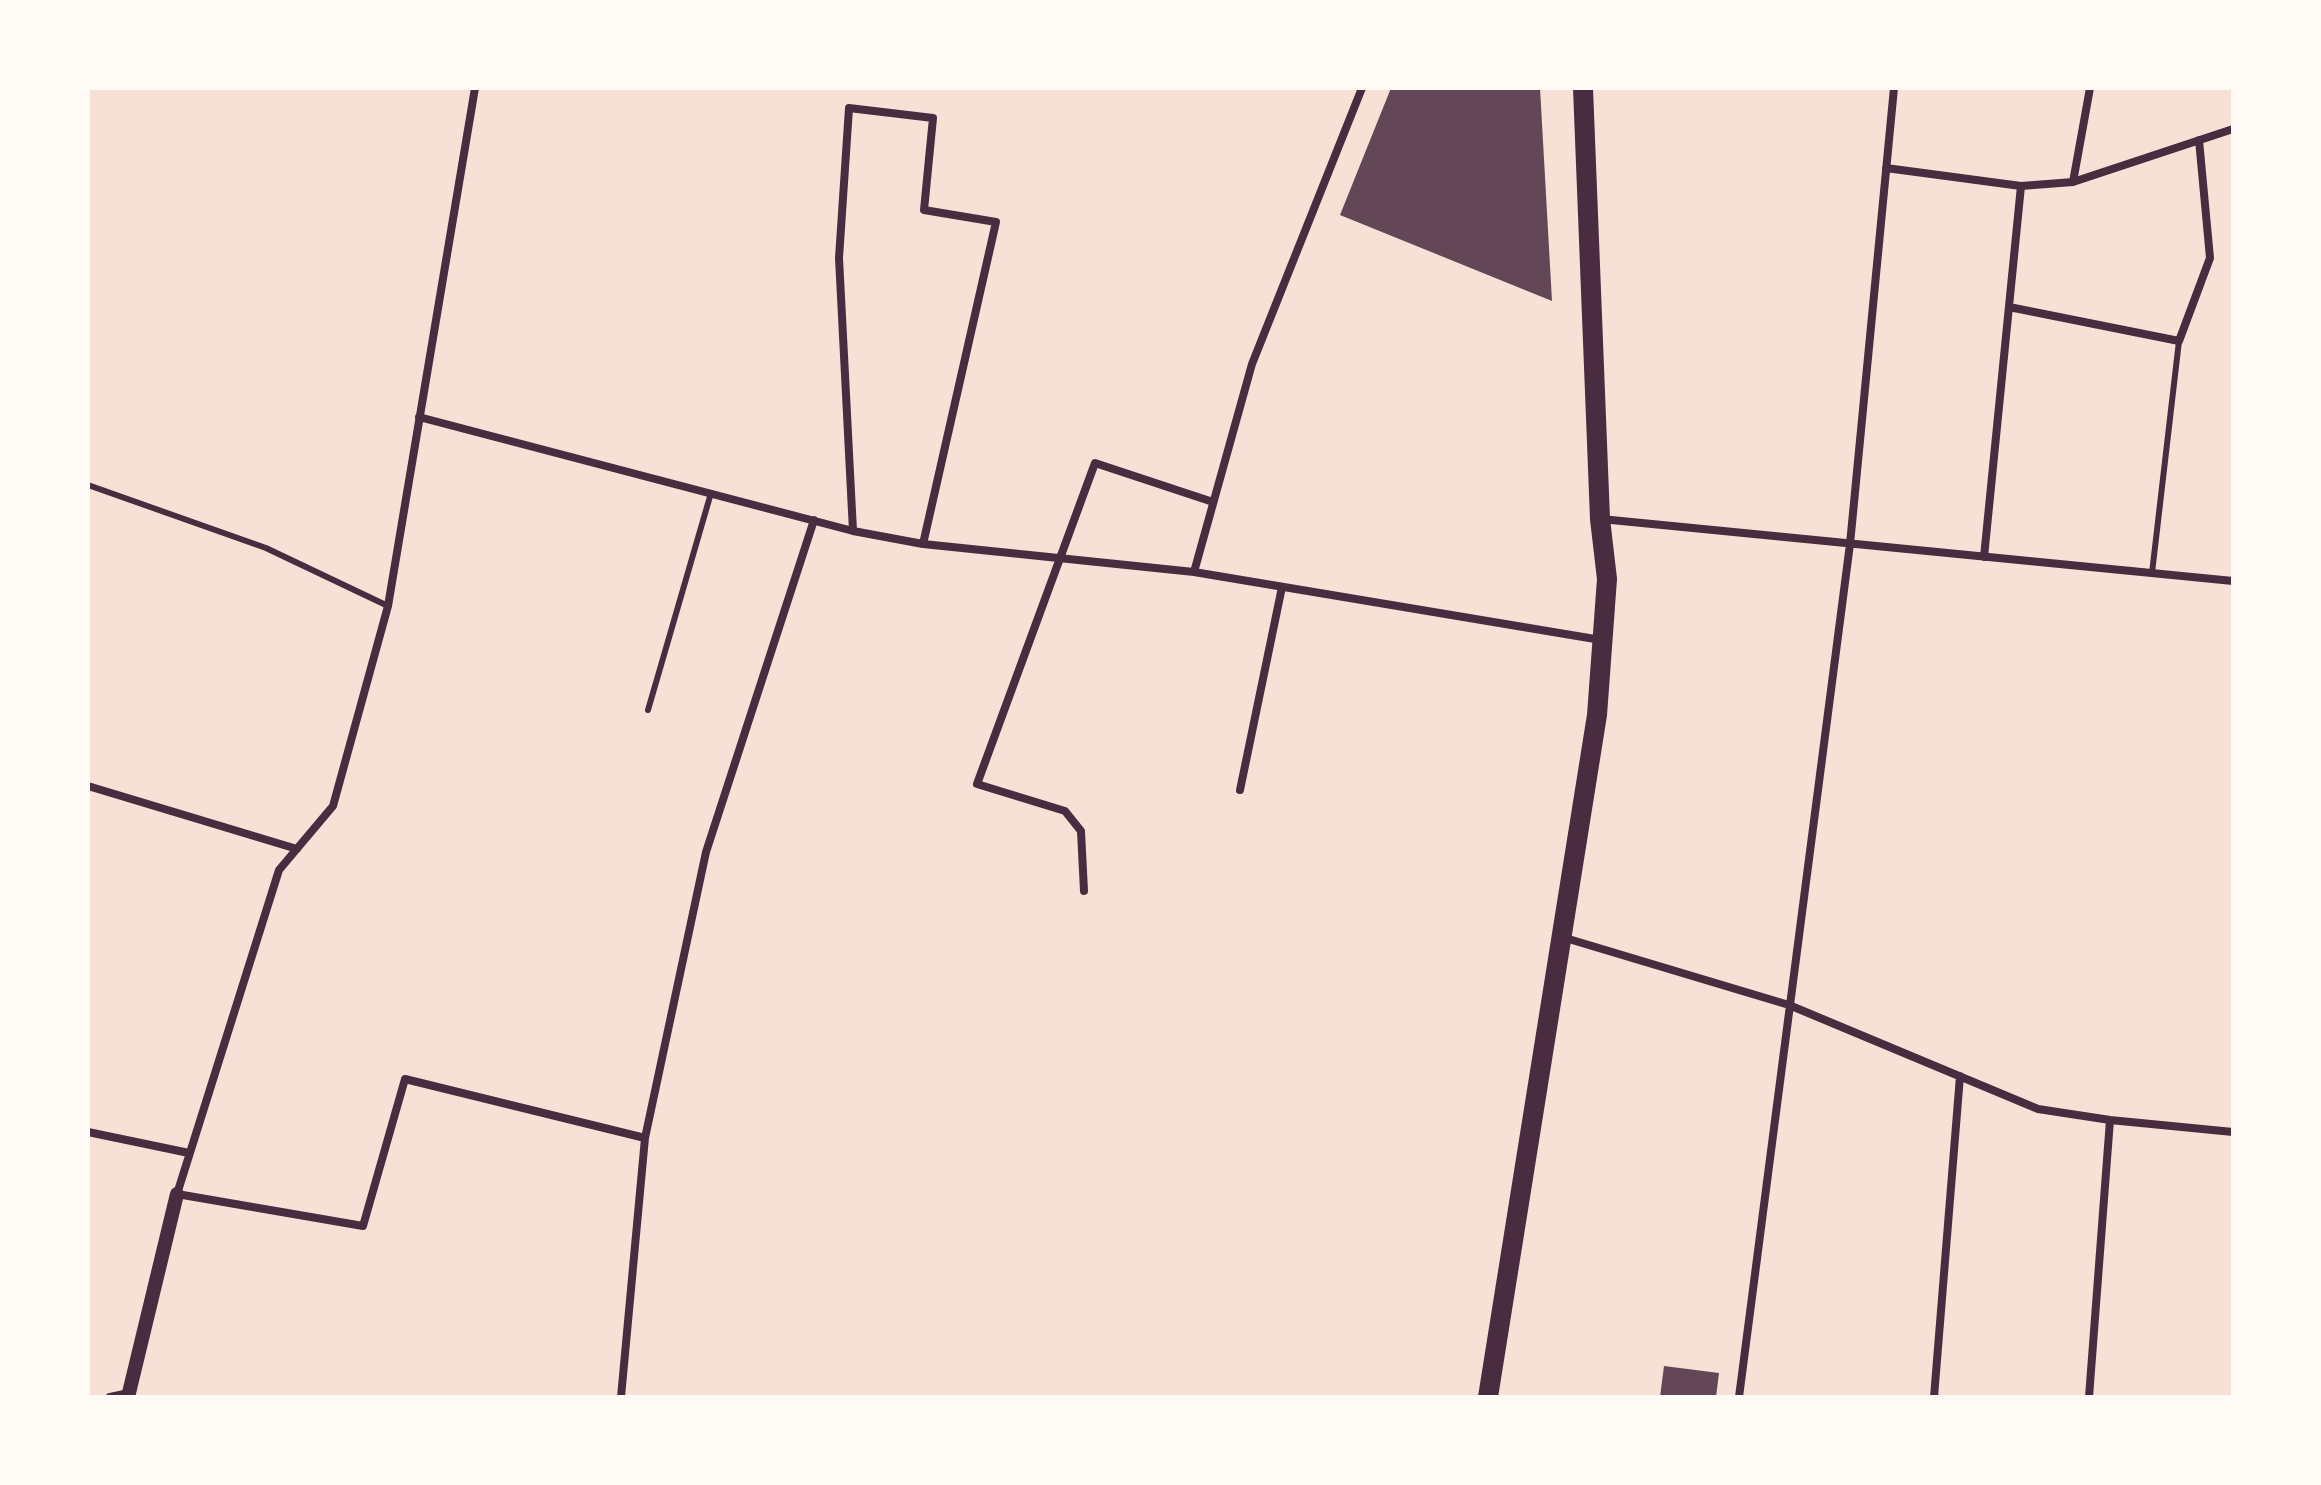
<!DOCTYPE html>
<html>
<head>
<meta charset="utf-8">
<style>
	body { margin:0 }
	#map { position:relative; width:2321px; height:1485px; overflow:hidden; background:#f7e1d7; font-family:"Titillium Web",sans-serif }
	canvas { display:block }
	.frame { position:absolute; inset:0; border:90px solid #fffaf5; pointer-events:none }
</style>
</head>
<body>
<div id="map">
<canvas width="2321" height="1485"></canvas>
<div class="frame"></div>
</div>
<script>
const ctx = document.querySelector('canvas').getContext('2d');
ctx.lineJoin = 'round';
function fillPath(path, color) {
  ctx.fillStyle = color;
  ctx.fill(path, 'evenodd');
}
function strokePath(path, color, width, dash) {
  ctx.strokeStyle = color;
  ctx.lineWidth = width;
  ctx.lineCap = dash ? 'butt' : 'round';
  ctx.setLineDash(dash || []);
  ctx.stroke(path);
}
const building = new Path2D(`
	M 1391,88 L 1540,88 L 1552,301 L 1340,215 Z
	M 1664,1366 L 1719,1373 L 1716,1397 L 1660,1397 Z`);
const service = new Path2D(`
	M 88,485 L 266,548 L 388,606
	M 2152,573 L 2179,341
	M 648,710 L 711,493`);
const minor = new Path2D(`
	M 475,88 L 388,606 L 333,806 L 279,870 L 177,1194 L 363,1226 L 405,1079 L 645,1138
	M 1886,168 L 2021,186 L 2073,182 L 2233,129
	M 2073,182 L 2090,88
	M 2009,307 L 2179,341 L 2210,258 L 2199,140
	M 419,417 L 853,531 L 923,544 L 1194,572 L 1601,640
	M 1601,519 L 2233,581
	M 853,531 L 839,258 L 849,108 L 933,118 L 924,210 L 996,222 L 923,544
	M 1984,557 L 2021,186
	M 1194,572 L 1252,364 L 1362,88
	M 88,786 L 297,849
	M 1240,790 L 1282,587
	M 1084,891 L 1081,831 L 1065,811 L 977,784 L 1095,463 L 1213,502
	M 1562,937 L 1789,1005 L 2038,1109 L 2110,1120 L 2233,1132
	M 88,1132 L 189,1153
	M 110,1397 L 129,1393
	M 621,1397 L 645,1138 L 706,852 L 814,520
	M 1739,1397 L 1850,544 L 1894,88
	M 1934,1397 L 1960,1076
	M 2089,1397 L 2110,1120`);
const tertiary = new Path2D(`
	M 128,1397 L 177,1194`);
const primary = new Path2D(`
	M 1488,1397 L 1597,715 L 1607,579 L 1600,519 L 1583,88`);
fillPath(building, '#644757');
strokePath(service, '#4a2c40', 6);
strokePath(minor, '#4a2c40', 8);
strokePath(tertiary, '#4a2c40', 14);
strokePath(primary, '#4a2c40', 20);
</script>
</body>
</html>
